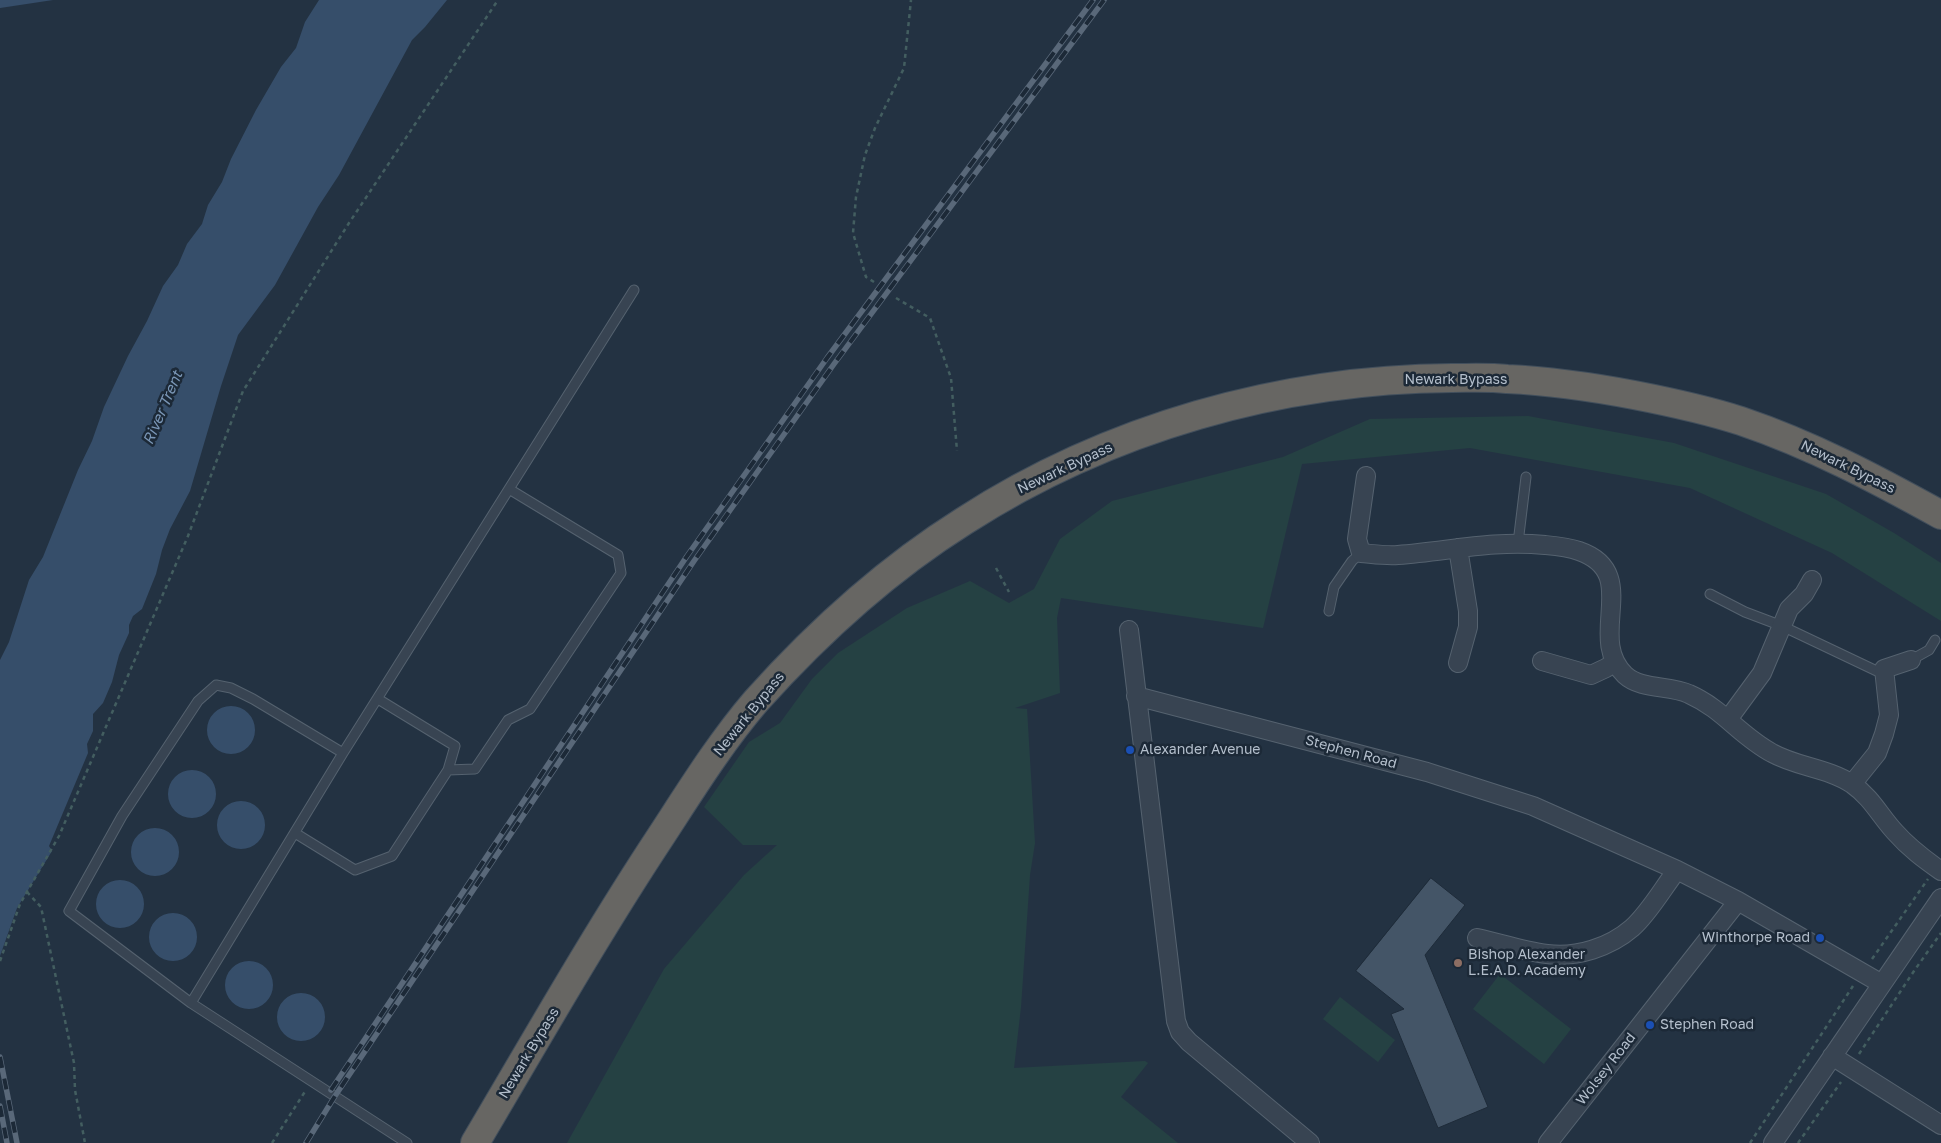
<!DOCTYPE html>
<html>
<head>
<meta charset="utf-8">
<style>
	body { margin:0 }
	canvas { display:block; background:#233242 }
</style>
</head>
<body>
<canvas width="1941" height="1143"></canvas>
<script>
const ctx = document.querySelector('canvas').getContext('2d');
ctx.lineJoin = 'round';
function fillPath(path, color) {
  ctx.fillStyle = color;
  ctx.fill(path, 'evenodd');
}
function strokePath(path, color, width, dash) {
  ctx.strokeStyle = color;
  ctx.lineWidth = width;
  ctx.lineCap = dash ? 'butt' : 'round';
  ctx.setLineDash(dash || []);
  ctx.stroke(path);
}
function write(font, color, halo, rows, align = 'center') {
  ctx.font = font + ' "Golos Text",sans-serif';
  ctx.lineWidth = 5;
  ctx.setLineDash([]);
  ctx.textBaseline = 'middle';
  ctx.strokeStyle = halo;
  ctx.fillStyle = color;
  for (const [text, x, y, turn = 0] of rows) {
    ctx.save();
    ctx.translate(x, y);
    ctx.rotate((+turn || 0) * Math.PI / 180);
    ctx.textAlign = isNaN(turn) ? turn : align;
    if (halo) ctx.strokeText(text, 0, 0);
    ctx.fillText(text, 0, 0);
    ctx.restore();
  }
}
const green = new Path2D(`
	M 1528,416 L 1674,443 L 1826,494 L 1894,533 L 1941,563 L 1941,621 L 1832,553 L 1690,488 L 1470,448 L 1302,464 L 1263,628 L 1061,598 L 1057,618 L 1060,693 L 1015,708 L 1027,709 L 1035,843 L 1030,875 L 1021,1007 L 1014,1068 L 1145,1061 L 1148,1063 L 1121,1097 L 1178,1143 L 567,1143 L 664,969 L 744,875 L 777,845 L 743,845 L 704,807 L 749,742 L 780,723 L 812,679 L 838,653 L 907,608 L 970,581 L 1009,603 L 1034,589 L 1060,539 L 1112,501 L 1283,457 L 1370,419 Z
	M 1500,974 L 1571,1029 L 1544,1064 L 1473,1009 Z
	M 1340,997 L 1395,1040 L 1378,1062 L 1323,1019 Z`);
const water = new Path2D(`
	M 0,0 L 53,0 L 0,8 Z
	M 319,0 L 447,0 L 425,27 L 412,40 L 339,175 L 318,207 L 275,285 L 238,335 L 221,386 L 190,491 L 170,529 L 162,550 L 156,574 L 142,609 L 133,616 L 129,625 L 129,633 L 119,655 L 112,682 L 103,703 L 93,714 L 93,731 L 87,744 L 88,753 L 49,846 L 52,851 L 17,908 L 0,956 L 0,660 L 9,642 L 29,580 L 43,557 L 78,470 L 92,441 L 104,407 L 128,356 L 147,321 L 163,286 L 178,265 L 187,244 L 202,224 L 208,205 L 222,182 L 231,159 L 256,110 L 281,67 L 296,48 L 305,22 Z
	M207 730a24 24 0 1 1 48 0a24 24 0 1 1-48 0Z
	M168 794a24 24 0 1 1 48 0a24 24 0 1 1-48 0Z
	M217 825a24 24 0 1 1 48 0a24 24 0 1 1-48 0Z
	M131 852a24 24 0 1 1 48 0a24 24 0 1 1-48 0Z
	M96 904a24 24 0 1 1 48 0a24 24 0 1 1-48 0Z
	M149 937a24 24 0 1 1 48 0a24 24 0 1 1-48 0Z
	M225 985a24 24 0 1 1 48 0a24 24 0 1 1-48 0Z
	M277 1017a24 24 0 1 1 48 0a24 24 0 1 1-48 0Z`);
const building = new Path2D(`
	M 1431,878 L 1465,905 L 1425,955 L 1488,1107 L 1438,1128 L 1391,1014 L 1404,1009 L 1356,971 Z`);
const path = new Path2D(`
	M 874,282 L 866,277 L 853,233 L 856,197 L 865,155 L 875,128 L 904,68 L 911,0
	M 896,298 L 930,318 L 951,378 L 957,451
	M 996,568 L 1009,592
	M 27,892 L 41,907 L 74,1063 L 75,1090 L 85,1143
	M 1872,959 L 1928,879
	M 0,961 L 20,904 L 59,836 L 188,536 L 243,391 L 349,223 L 498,0
	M 1859,1054 L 1914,971 L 1941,933
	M 272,1143 L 306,1090
	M 1750,1143 L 1853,986
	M 1798,1143 L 1841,1082`);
const service = new Path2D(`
	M 1518,543 L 1526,477
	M 1710,594 L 1745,612 L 1782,626 L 1883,674
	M 1329,611 L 1334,587 L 1352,561 L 1361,553
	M 1911,660 L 1929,650 L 1935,640
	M 378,699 L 455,746 L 448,770
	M 343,753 L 253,699 L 231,688 L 216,685 L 198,701 L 122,816 L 69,911 L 191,1003 L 407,1143
	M 295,833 L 355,870 L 392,856 L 448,770 L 475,769 L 508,720 L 530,709 L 621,573 L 618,555 L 509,489
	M 191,1003 L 343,753 L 634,290`);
const minor = new Path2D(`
	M 1366,476 L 1357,539 L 1361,553 C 1373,554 1386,556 1398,555 C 1450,551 1493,540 1545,545 C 1556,546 1568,547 1579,551 C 1643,573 1585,637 1625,675 C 1641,690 1670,685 1689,694 C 1723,709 1740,736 1772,753 C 1797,767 1828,768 1852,784 C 1872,798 1880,816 1895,832 C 1909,848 1924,859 1941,871
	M 1458,548 L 1468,611 L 1468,627 L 1458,663
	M 1129,630 L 1176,1021 L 1180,1032 L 1189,1042 L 1310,1143
	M 1542,661 L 1591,675 L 1606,668 L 1615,662
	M 1136,696 L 1427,772 L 1533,806 L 1677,870 L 1738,901 L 1882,984
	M 1729,718 L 1762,673 L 1789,609 L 1804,594 L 1812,580
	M 1852,784 L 1877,753 L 1884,734 L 1889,715 L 1884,669 L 1911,660
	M 1477,938 C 1500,943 1523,951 1547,954 C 1577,958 1610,947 1632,928 C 1649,913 1663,888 1677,870
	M 1832,1056 L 1941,1125
	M 1548,1143 L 1738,901
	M 1773,1143 L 1941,898`);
const trunk = new Path2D(`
	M 475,1143 C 536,1040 595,936 661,836 C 691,790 720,743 756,701 C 817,633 886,570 964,521 C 1108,428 1281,379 1452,378 C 1470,378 1488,377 1507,379 C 1550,381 1592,387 1634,395 C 1670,402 1707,410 1741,421 C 1812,445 1876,479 1941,515`);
const rail = new Path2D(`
	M 0,1057 L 17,1143
	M 331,1090 L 687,556 L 827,358 L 1093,0
	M 0,1106 L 7,1143
	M 306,1143 L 335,1096 L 694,561 L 834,364 L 1104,0`);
const markers = [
	[1130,750,5,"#1a4fb4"],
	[1820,938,5,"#1a4fb4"],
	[1458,963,5,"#8d6e63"],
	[1650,1025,5,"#1a4fb4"]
];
const streetNames = [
	["Newark Bypass",1456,380],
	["Newark Bypass",1848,467,26],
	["Newark Bypass",1065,468,-25],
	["Newark Bypass",749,714,-51],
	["Stephen Road",1351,752,15],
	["Newark Bypass",529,1053,-59],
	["Wolsey Road",1606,1069,-52]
];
const poiNames = [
	["Alexander Avenue",1140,750],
	["Winthorpe Road",1810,938,"right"],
	["Bishop Alexander",1468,955],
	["L.E.A.D. Academy",1468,971],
	["Stephen Road",1660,1025]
];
const waterNames = [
	["River Trent",163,408,-67]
];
fillPath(green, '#254143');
fillPath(water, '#364e6a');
fillPath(building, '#445567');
strokePath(building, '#1e2b39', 1);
strokePath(service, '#55626f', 11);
strokePath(minor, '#55626f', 20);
strokePath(trunk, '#424f5c', 30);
strokePath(path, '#435e60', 2.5, [4, 4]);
strokePath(service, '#384452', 9);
strokePath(minor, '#384452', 18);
strokePath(trunk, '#676663', 28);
strokePath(rail, '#596879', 5.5);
strokePath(rail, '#1c2937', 4, [11]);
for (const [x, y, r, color] of markers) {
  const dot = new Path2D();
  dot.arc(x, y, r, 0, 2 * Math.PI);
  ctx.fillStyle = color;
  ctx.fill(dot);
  strokePath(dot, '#1c2937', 2);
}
write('14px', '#b4bfcc', '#1c2937', streetNames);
write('14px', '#b4bfcc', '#1c2937', poiNames, 'left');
write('italic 15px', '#7a96b6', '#1c2937', waterNames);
</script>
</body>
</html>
